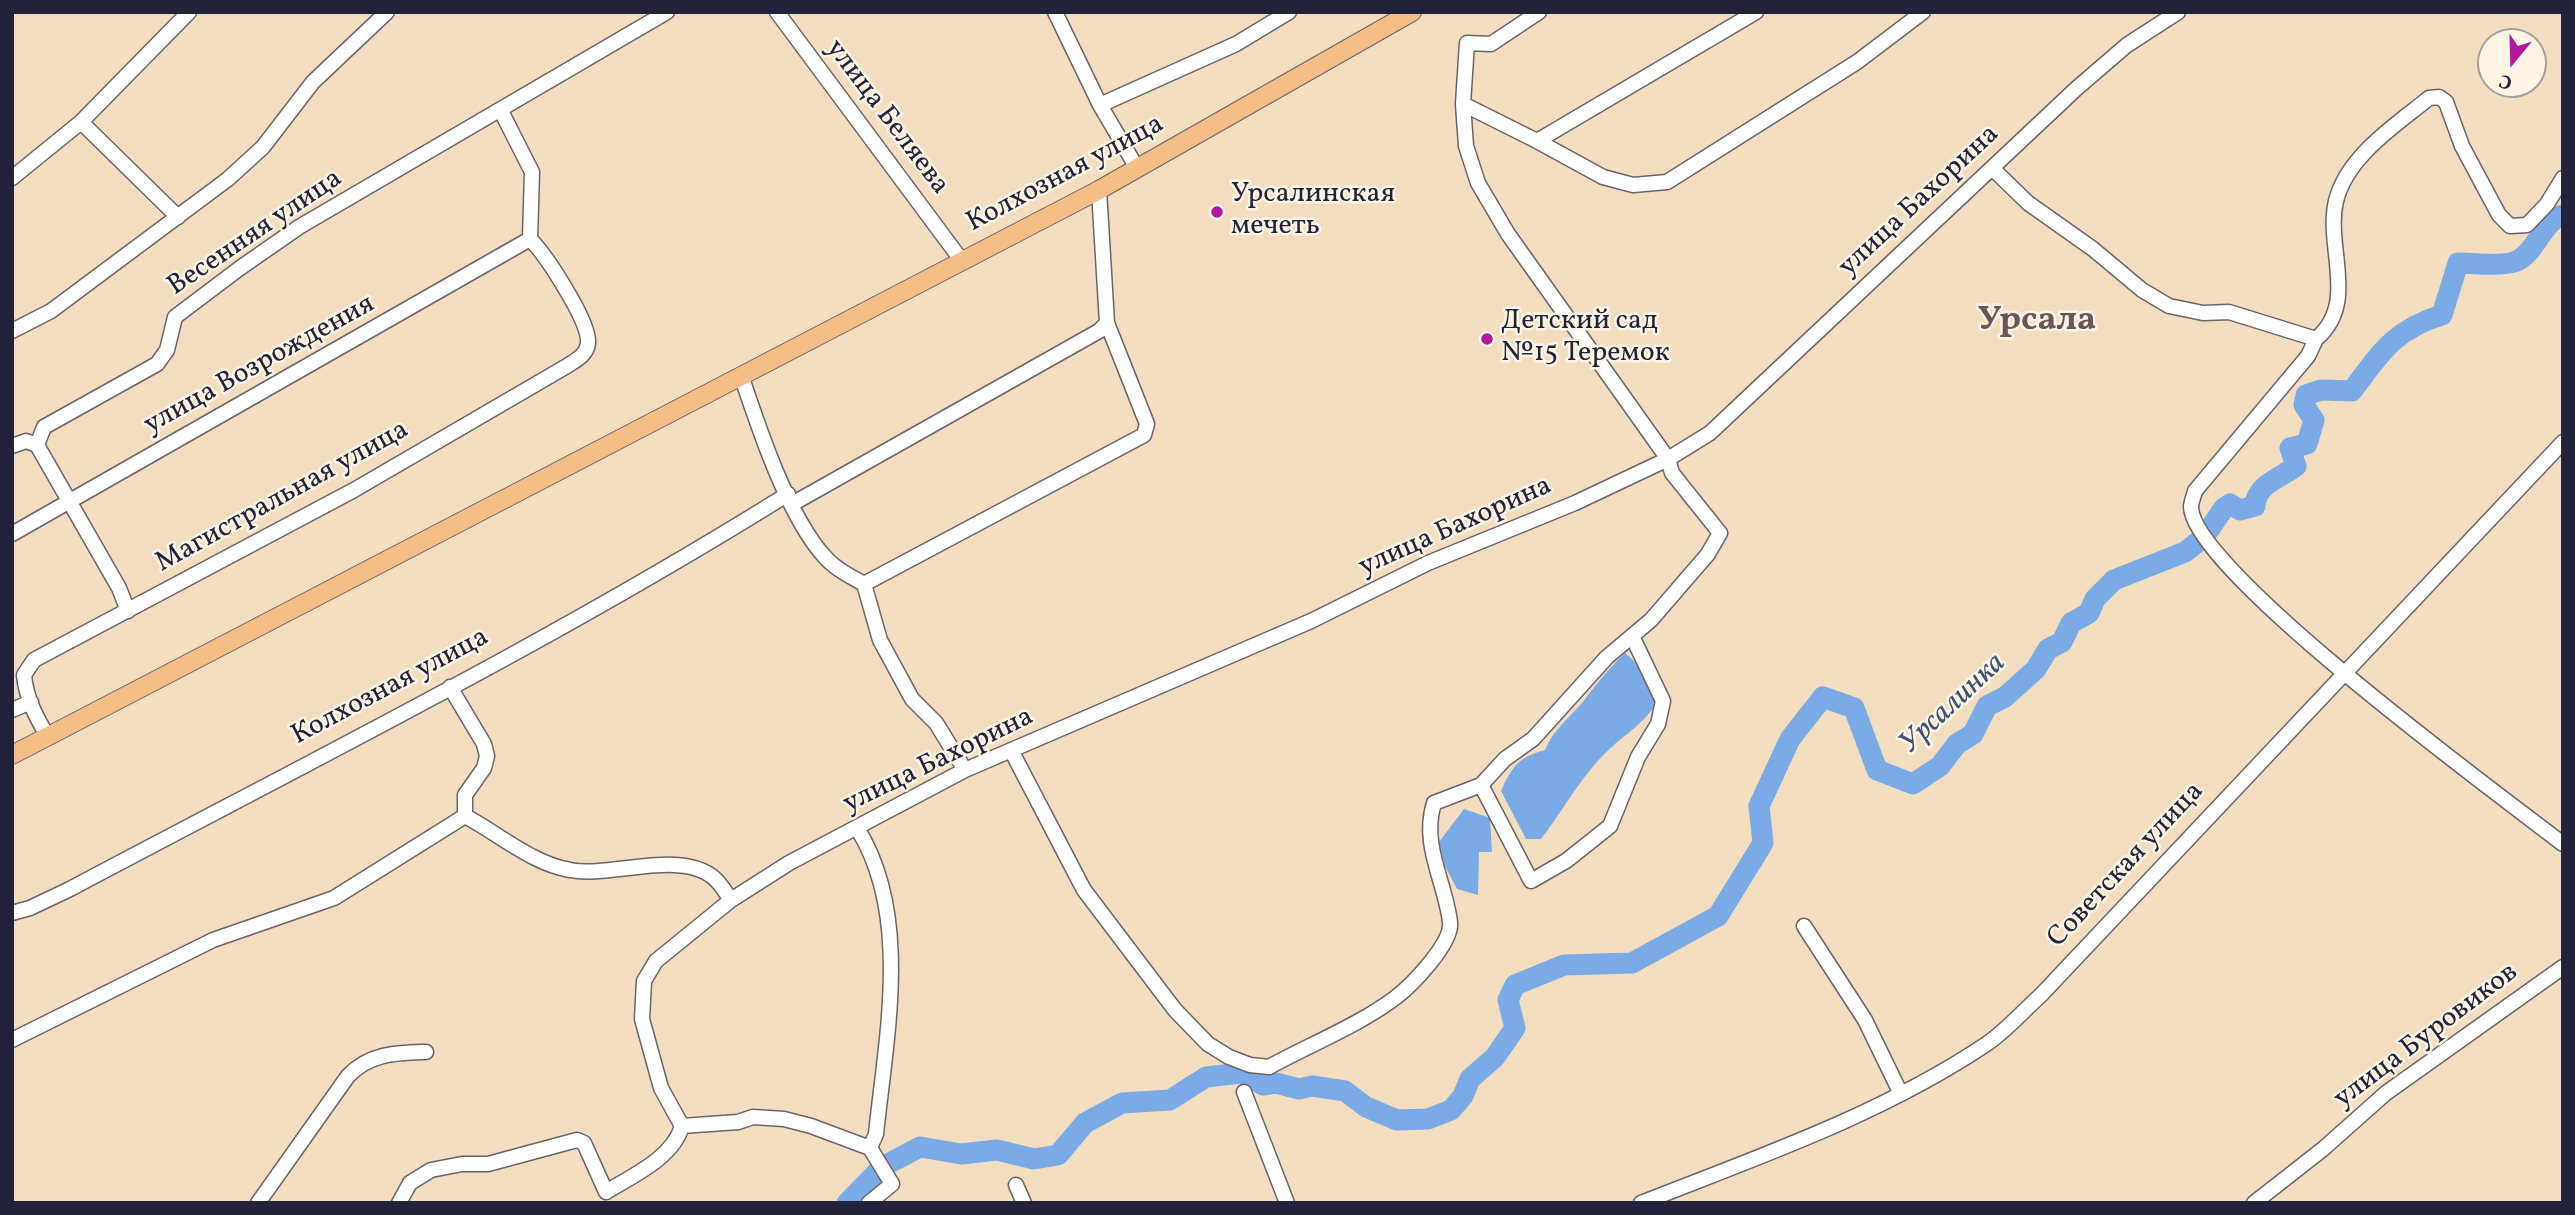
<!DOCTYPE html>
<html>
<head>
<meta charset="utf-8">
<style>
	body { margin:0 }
	#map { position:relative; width:2575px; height:1215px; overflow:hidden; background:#f3ddbf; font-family:Vollkorn,serif }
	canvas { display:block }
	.frame { position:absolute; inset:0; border:14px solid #22223b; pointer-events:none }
	.north { position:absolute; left:2477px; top:28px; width:70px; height:70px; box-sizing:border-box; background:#fcf5e5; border:2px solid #a5a1a1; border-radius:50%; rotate:199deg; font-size:19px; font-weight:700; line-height:28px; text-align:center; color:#22223b }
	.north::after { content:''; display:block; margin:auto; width:24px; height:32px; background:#b5179e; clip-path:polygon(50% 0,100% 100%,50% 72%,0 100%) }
</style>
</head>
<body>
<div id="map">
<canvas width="2575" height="1215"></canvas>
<div class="frame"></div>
<div class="north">С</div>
</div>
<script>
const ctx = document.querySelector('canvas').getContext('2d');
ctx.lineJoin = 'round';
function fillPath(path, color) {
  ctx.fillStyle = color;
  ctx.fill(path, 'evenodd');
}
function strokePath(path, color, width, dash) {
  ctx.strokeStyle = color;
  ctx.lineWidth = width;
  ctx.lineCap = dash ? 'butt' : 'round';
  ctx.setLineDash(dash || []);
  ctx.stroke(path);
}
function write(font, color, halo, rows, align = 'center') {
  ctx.font = font + ' Vollkorn,serif';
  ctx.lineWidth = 5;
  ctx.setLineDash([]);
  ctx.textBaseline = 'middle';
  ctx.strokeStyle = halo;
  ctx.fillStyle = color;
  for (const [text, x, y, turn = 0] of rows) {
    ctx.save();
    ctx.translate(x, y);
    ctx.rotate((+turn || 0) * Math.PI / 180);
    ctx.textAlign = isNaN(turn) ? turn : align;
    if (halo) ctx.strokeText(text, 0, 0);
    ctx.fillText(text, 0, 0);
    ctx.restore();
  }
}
const water = new Path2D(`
	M 1625,653 C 1638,663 1656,685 1655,703 C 1654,714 1623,737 1614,745 C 1582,773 1566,807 1541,839 L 1526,839 L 1501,791 C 1512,766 1519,757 1545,750 C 1553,730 1568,719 1582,703 C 1596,685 1608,669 1625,653 Z
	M 1464,809 L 1490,818 L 1492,852 L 1479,852 L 1478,895 L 1457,889 L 1445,866 L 1439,842 Z`);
const river = new Path2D(`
	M 847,1203 L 882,1167 L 920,1147 L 961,1154 L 997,1150 L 1034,1159 L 1058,1155 L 1085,1123 L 1122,1103 L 1170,1100 L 1206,1077 L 1242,1073 L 1263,1085 L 1276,1083 L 1299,1089 L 1312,1086 L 1345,1091 L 1366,1107 L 1397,1120 L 1428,1119 L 1451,1110 L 1463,1096 L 1470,1079 L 1495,1057 L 1515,1028 L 1508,1000 L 1515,985 L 1564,965 L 1632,963 L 1718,916 L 1763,843 L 1759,806 L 1790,739 L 1823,697 L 1854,708 L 1877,770 L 1913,784 L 1940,766 L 1957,744 L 1973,734 L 1987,706 L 2005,697 L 2036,669 L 2048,649 L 2062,642 L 2071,623 L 2089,613 L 2095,599 L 2114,580 L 2185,552 L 2204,537 L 2224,508 L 2230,504 L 2240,510 L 2255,506 C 2256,484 2281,478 2296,466 L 2290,448 L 2307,444 L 2314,420 L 2304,405 L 2306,395 L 2321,390 L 2352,391 C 2380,353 2395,329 2442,315 L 2458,263 C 2475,263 2494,266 2510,263 C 2535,259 2541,221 2563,215`);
const minor = new Path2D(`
	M 777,12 L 962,261
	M 1055,12 L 1100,105
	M 1539,12 L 1491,44 L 1467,43 L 1463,104 L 1537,141 L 1756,12
	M 1463,104 L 1466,146 L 1478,183 L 1508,234 L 1668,459 L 1710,433 L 2077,88 L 2127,45 L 2178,12
	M 81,122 L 178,217
	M 1537,141 L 1603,177 L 1633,185 L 1667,182 L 1857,62 L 1923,12
	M 1137,168 L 1100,105 L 1236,44 L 1289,12
	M 1992,168 L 2028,203 L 2093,249 L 2142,290 L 2169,306 L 2203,313 L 2229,312 L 2316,339 L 2308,356 L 2195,491 C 2194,496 2191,502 2191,507 C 2192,570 2502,797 2563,844
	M 12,178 L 81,122 L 189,12
	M 12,331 L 51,311 L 228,179 L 263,147 L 313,82 L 387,12
	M 2316,339 C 2359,303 2325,247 2336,201 C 2347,156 2396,125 2429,98 L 2439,97 L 2446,102 L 2462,146 L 2499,215 L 2510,226 L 2527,225 L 2547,204 L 2563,178
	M 742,378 C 759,429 788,516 824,556 C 835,569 850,576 864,584 L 880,640 L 912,699 L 936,723 L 965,770
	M 37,445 L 44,427 L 157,364 L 167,350 L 175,317 L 240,268 L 299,227 L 667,12
	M 12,446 L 26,441 L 37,445 L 119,588 L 128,611
	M 792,504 L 1099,331 L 1107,323
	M 12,534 L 530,239
	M 864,584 L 1144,435 L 1147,424 L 1107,323 L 1099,190
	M 450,687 L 484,744 L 487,756 L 484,768 L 465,795 L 465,816
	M 12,710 L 31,702
	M 48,737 C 36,717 26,698 24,675 L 34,660 L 354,490 L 567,366 C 576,360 587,355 588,343 C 590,322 546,255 530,239 L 532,172 L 501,111
	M 1481,785 L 1531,881 L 1566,861 L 1610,826 L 1638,757 L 1658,724 L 1663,701 L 1632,636
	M 857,828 C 912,915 886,1037 876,1134 L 870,1148
	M 12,913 L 30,908 L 70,889 C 311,761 556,639 788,494
	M 1804,926 L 1865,1020 L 1900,1092
	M 12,1040 L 213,940 L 334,898 L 465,816 C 499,834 533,864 570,870 C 610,878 681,849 714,878 C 721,884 726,893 731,900
	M 1244,1092 L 1287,1203
	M 1016,1185 L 1024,1203
	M 258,1203 L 348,1076 C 370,1053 396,1053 426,1052
	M 399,1203 L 410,1183 L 431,1170 L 462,1164 L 488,1164 L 577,1140 L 584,1143 L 606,1192 C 632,1176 673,1158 682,1126
	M 869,1203 L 892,1184 L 870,1148 L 811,1126 L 784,1119 L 753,1117 L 738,1122 L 682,1126 L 661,1088 L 642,1019 L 644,981 L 656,961 L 731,900 L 789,863 L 965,770 L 1311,621 L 1428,563 L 1575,503 L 1668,459 L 1672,473 L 1720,533 L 1708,554 L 1651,620 L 1607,657 L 1533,739 L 1505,759 L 1481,785 L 1434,803 C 1421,845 1445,881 1450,922 C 1453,943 1411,986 1395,998 C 1359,1025 1309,1045 1269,1067 L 1250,1065 L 1229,1057 L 1208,1044 L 1175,1010 L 1084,890 L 1012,752
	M 1641,1203 C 1758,1157 1880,1115 1985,1045 C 2005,1032 2023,1011 2041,995 L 2563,442
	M 2254,1203 L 2323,1149 L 2386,1093 L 2563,967`);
const major = new Path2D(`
	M 12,755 L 1099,190 L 1412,12`);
const markers = [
	[1217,212,7,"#b5179e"],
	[1487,339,7,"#b5179e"]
];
const streetNames = [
	["улица Беляева",886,118,53],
	["Колхозная улица",1066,175,-28],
	["улица Бахорина",1920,202,-43],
	["Весенняя улица",256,234,-34],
	["улица Возрождения",260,366,-29],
	["Магистральная улица",283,498,-29],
	["улица Бахорина",1456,528,-24],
	["Колхозная улица",391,688,-28],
	["улица Бахорина",939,762,-26],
	["Советская улица",2127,866,-47],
	["улица Буровиков",2427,1037,-37]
];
const poiNames = [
	["Урсалинская",1231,196],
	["мечеть",1231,228],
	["Детский сад",1501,323],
	["№15 Теремок",1501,355]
];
const waterNames = [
	["Урсалинка",1954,705,-43]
];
const districtNames = [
	["Урсала",2037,323]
];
fillPath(water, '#7babe6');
strokePath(river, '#7babe6', 21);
strokePath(minor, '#6b6369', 17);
strokePath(major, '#6b6369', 20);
strokePath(minor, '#fff', 14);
strokePath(major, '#f6be87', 18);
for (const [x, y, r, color] of markers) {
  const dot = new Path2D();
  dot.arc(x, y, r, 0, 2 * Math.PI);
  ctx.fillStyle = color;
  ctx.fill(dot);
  strokePath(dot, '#fcf5e5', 2.5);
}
write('28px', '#22223b', '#fcf5e5', streetNames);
write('28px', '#22223b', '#fcf5e5', poiNames, 'left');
write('italic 30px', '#415277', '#fcf5e5', waterNames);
write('bold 35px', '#6c5559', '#fcf5e5', districtNames);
</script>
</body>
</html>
